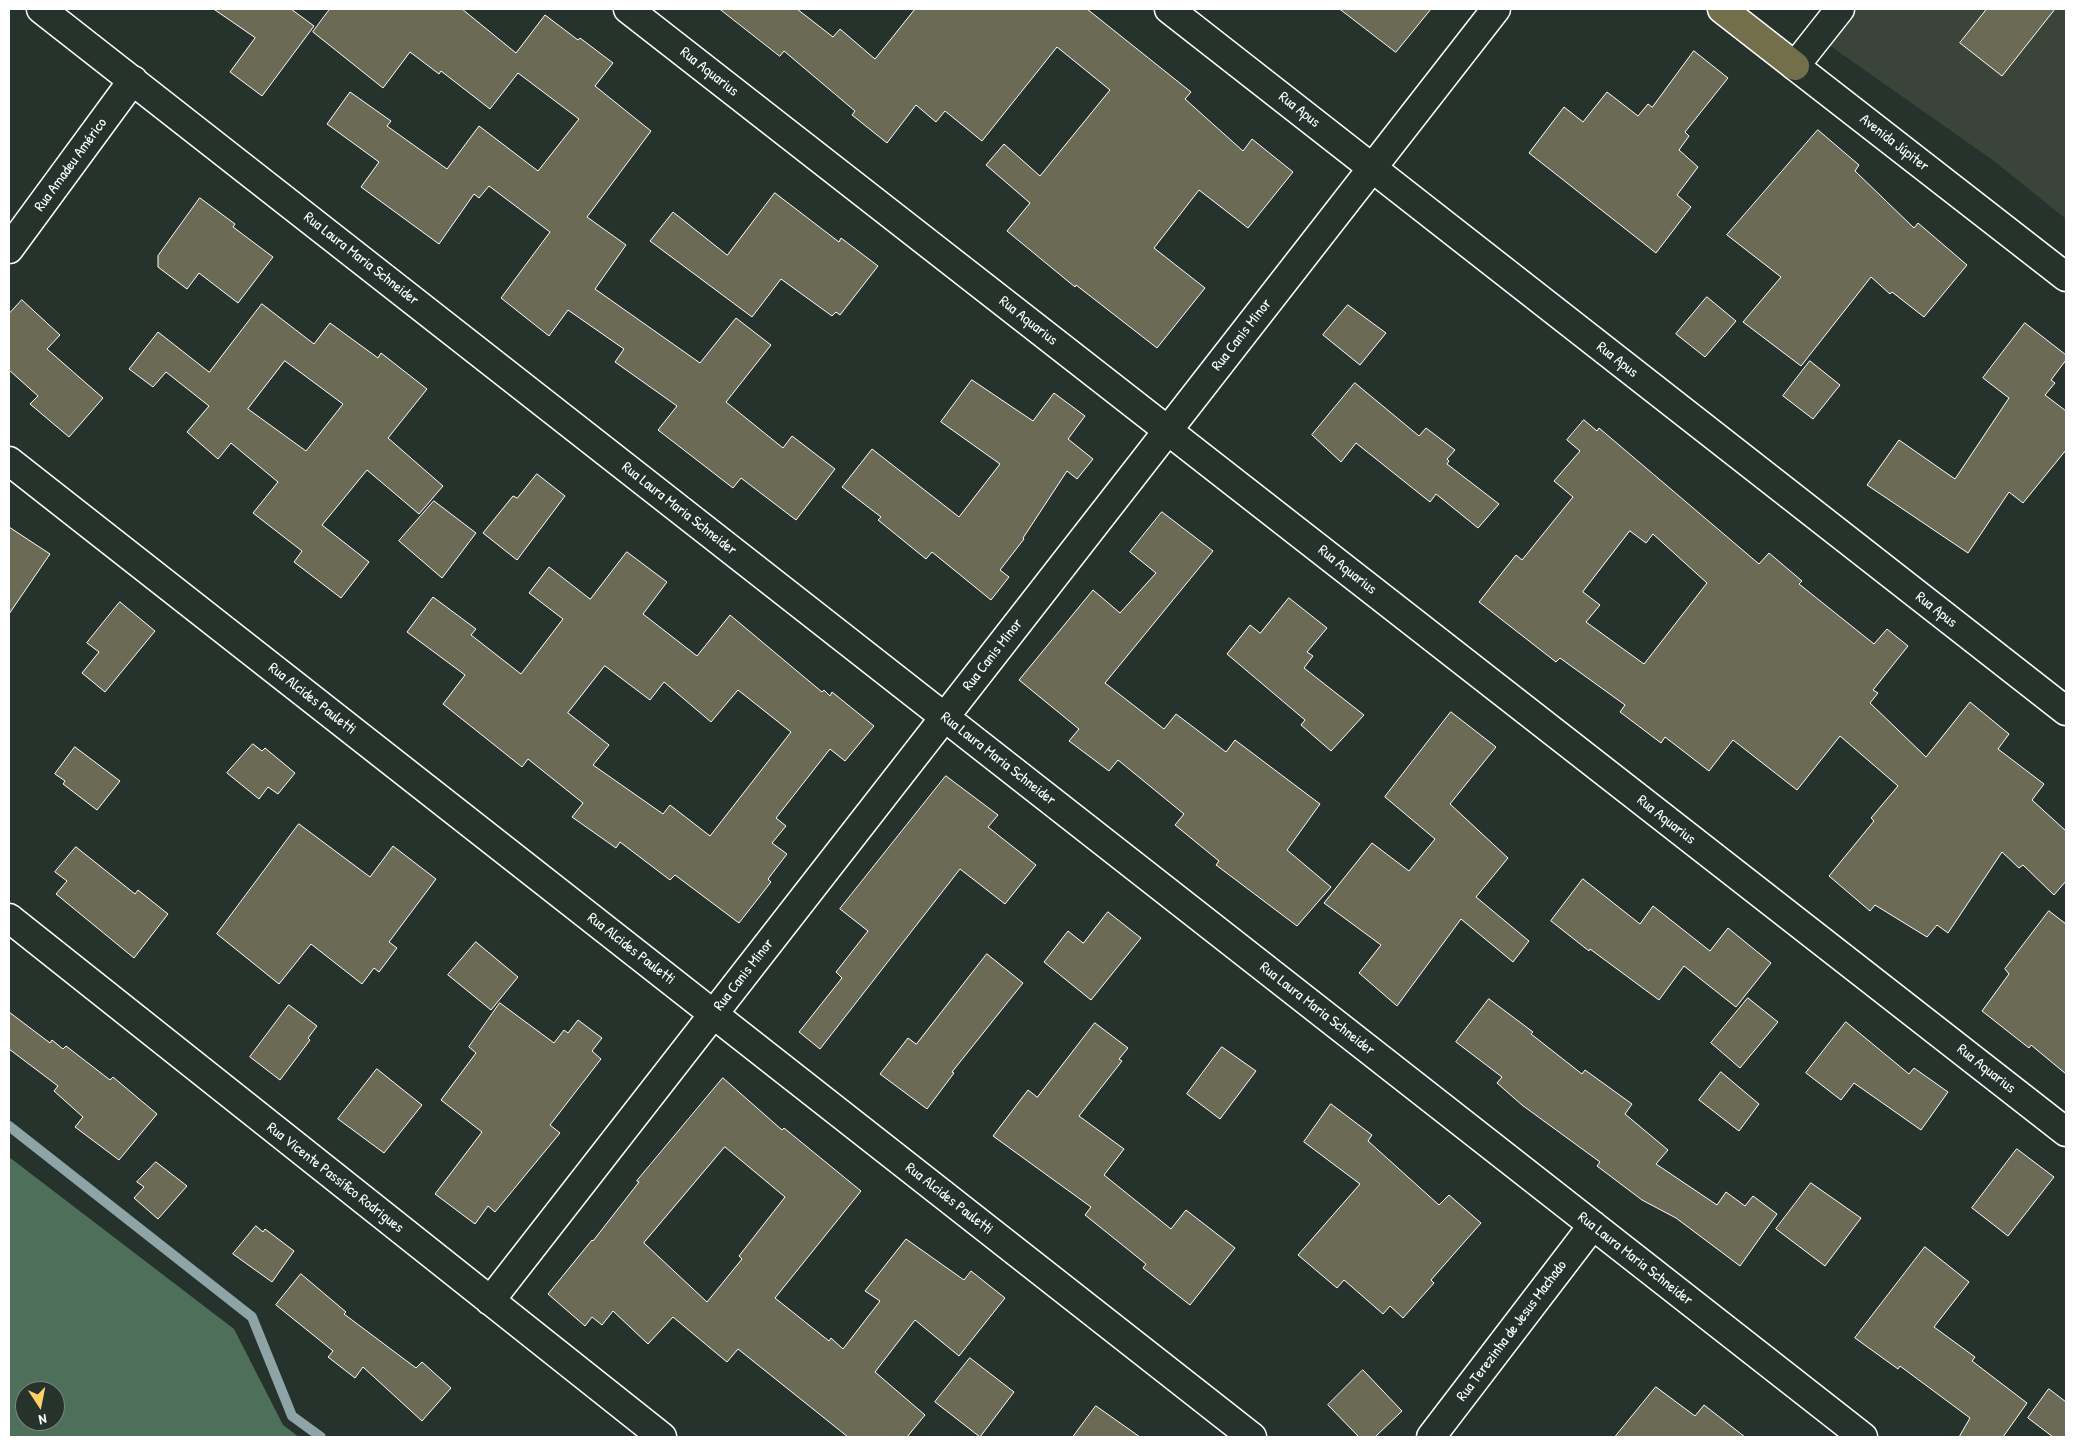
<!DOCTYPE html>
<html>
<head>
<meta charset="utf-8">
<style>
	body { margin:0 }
	#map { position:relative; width:2075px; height:1446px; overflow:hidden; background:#26332d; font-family:"Patrick Hand",sans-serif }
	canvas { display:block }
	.frame { position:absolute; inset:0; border:10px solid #fff; pointer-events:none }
	.north { position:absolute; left:15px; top:1381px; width:50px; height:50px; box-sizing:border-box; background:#26332d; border:1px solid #7d8581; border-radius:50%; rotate:169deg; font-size:14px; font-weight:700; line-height:20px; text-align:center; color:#fff }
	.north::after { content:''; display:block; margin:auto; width:18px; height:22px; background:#ffd166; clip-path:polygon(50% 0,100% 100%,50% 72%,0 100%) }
</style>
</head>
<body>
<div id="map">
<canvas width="2075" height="1446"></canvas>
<div class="frame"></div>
<div class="north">N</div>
</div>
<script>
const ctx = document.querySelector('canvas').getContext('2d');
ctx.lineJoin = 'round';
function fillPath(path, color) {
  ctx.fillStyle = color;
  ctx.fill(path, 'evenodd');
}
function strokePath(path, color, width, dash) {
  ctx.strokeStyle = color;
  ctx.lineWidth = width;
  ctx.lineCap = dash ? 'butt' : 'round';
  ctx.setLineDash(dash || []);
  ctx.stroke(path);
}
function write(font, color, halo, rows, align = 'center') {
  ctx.font = font + ' "Patrick Hand",sans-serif';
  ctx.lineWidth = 4.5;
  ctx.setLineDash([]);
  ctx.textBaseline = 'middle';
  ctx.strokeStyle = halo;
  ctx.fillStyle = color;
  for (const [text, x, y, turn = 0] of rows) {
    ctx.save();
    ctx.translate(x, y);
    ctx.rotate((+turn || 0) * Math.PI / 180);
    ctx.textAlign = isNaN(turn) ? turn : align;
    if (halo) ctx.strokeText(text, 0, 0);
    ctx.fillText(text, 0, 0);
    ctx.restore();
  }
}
const built = new Path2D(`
	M 1857,9 L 2066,9 L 2066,219 L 1994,161 L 1829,45 Z`);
const green = new Path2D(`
	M 9,1157 L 234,1329 L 283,1425 L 299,1437 L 9,1437 ZM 25,1391 L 55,1391 L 55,1421 L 25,1421 Z`);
const stream = new Path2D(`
	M 9,1126 L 252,1317 L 292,1416 L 321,1437`);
const building = new Path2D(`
	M 214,9 L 291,9 L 314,26 L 262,96 L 230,72 L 255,38 Z
	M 330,9 L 462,9 L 516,53 L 545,15 L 578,40 L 580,38 L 613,63 L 595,86 L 651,131 L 587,217 L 626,245 L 595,289 L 700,363 L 736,318 L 771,345 L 726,402 L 783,448 L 792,436 L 835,469 L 796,520 L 741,478 L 733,488 L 658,430 L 677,406 L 615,362 L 624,349 L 568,310 L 549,336 L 501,298 L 550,232 L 489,186 L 479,198 L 474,194 L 439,244 L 361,187 L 379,162 L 327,124 L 350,92 L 391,121 L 387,126 L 447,169 L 479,126 L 538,171 L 579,119 L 518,73 L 490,109 L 441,71 L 439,74 L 410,52 L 383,88 L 313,32 Z
	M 720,9 L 797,9 L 833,37 L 840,29 L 875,59 L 915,9 L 1087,9 L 1191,92 L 1185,99 L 1243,151 L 1252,139 L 1293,172 L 1248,228 L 1199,190 L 1154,248 L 1205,288 L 1157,348 L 1076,285 L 1075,287 L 1007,231 L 1030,203 L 986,165 L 1004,144 L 1040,176 L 1110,90 L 1057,47 L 982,141 L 945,111 L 936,122 L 916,105 L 887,143 L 852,115 L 855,111 L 784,51 L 780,56 Z
	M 1340,9 L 1431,9 L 1396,52 Z
	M 1987,9 L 2055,9 L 2002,76 L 1960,43 Z
	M 1694,51 L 1728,78 L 1685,132 L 1689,136 L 1679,150 L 1698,167 L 1677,195 L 1691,207 L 1656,253 L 1529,153 L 1564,107 L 1583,122 L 1607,92 L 1638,116 L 1648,104 L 1652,107 Z
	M 1818,130 L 1859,165 L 1855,171 L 1914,228 L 1918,223 L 1967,265 L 1924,317 L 1892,292 L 1890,294 L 1871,277 L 1801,366 L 1743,322 L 1781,277 L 1727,235 Z
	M 775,193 L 839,242 L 841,238 L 878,266 L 840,315 L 836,312 L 832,316 L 781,279 L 752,317 L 650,241 L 673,212 L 727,255 Z
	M 200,198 L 235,224 L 233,227 L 273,257 L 238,303 L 199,273 L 187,289 L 158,267 L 158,256 Z
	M 1707,297 L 1736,321 L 1705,357 L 1676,334 Z
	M 22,300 L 60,335 L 47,349 L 103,398 L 69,437 L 30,404 L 38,396 L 9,370 L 9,314 Z
	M 262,304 L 314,344 L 330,323 L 378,358 L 381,353 L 427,389 L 388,438 L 443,486 L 419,514 L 367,470 L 322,525 L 369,562 L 341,598 L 294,562 L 302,551 L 253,513 L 278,482 L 231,443 L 218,459 L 187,432 L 209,406 L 166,372 L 153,387 L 129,369 L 158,332 L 209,372 ZM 285,361 L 343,404 L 306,451 L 248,409 Z
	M 1348,305 L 1386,333 L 1360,365 L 1323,335 Z
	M 2025,323 L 2066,355 L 2066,360 L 2051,380 L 2055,383 L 2045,395 L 2066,411 L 2066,450 L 2023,503 L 2009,492 L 1968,553 L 1867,485 L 1899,440 L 1955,479 L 2009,398 L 1983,378 Z
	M 1810,361 L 1840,385 L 1813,419 L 1783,396 Z
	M 972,380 L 1033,421 L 1054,393 L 1085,416 L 1068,439 L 1093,459 L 1077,479 L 1067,471 L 1023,538 L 1024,539 L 1000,570 L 1009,577 L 991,600 L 932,552 L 926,559 L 878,520 L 881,517 L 842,487 L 872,449 L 959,517 L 1000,464 L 941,422 Z
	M 1355,383 L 1419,436 L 1426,428 L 1455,450 L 1447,459 L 1449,461 L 1447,464 L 1499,504 L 1478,528 L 1436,494 L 1430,502 L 1356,443 L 1341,462 L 1312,435 Z
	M 1584,420 L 1597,431 L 1599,428 L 1759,564 L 1769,553 L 1802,581 L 1799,584 L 1874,644 L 1887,629 L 1908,646 L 1873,690 L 1878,693 L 1870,703 L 1926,757 L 1970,702 L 2009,734 L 1998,749 L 2044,784 L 2032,800 L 2066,831 L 2066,881 L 2054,895 L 2023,865 L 2019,868 L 2002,852 L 1948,933 L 1937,925 L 1927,937 L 1875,905 L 1870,911 L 1829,876 L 1874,821 L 1871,818 L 1898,786 L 1840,736 L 1797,790 L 1733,740 L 1709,771 L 1665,737 L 1661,743 L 1620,712 L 1625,705 L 1560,658 L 1556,662 L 1479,602 L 1516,555 L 1522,560 L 1573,497 L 1554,481 L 1580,451 L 1567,440 ZM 1630,531 L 1646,543 L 1653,534 L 1707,583 L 1644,664 L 1586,622 L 1600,605 L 1583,592 Z
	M 537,474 L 565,496 L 517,560 L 483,533 L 513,496 L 517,498 Z
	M 434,501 L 476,533 L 442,578 L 399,541 Z
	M 1162,512 L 1213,551 L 1105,683 L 1164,729 L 1176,714 L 1226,752 L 1235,740 L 1320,804 L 1287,850 L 1331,887 L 1297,926 L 1216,865 L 1219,861 L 1175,825 L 1184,814 L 1118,760 L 1109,771 L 1069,741 L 1079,729 L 1019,680 L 1093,590 L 1120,613 L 1156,573 L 1130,552 Z
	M 9,527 L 50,554 L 9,614 Z
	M 627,552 L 667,582 L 643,614 L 697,656 L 730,615 L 822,692 L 824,690 L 830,696 L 832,692 L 874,726 L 845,761 L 830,749 L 776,818 L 786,826 L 772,843 L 787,854 L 768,879 L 771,882 L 739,923 L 675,875 L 670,880 L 620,842 L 616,848 L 572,817 L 583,803 L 528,759 L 522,767 L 443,704 L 465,675 L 407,632 L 433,597 L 476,629 L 471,635 L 521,674 L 563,619 L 529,593 L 549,567 L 590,599 ZM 605,666 L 650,700 L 664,682 L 711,722 L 738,690 L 791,732 L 710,836 L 670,805 L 663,814 L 593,765 L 609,745 L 568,713 Z
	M 1289,598 L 1327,628 L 1307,652 L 1313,656 L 1304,668 L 1364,715 L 1331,751 L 1301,725 L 1305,720 L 1227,654 L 1250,625 L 1260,633 Z
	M 120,602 L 155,631 L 105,692 L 82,673 L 99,652 L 87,643 Z
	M 1451,712 L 1496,747 L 1450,804 L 1508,858 L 1476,897 L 1529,941 L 1513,962 L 1461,919 L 1397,1006 L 1359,973 L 1381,945 L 1324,903 L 1372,843 L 1409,871 L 1435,839 L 1385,797 Z
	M 253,744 L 262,751 L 265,748 L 295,773 L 278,794 L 268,787 L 259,799 L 227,773 Z
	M 75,747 L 120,781 L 97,810 L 63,784 L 65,781 L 55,774 Z
	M 946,776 L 998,815 L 988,827 L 1036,865 L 1005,904 L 960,869 L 820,1049 L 799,1032 L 842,978 L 836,972 L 868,931 L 840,909 Z
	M 299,824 L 370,877 L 393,846 L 436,879 L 389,942 L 397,948 L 379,972 L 374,968 L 362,984 L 311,944 L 279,984 L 217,934 Z
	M 76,847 L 135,894 L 138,890 L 168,914 L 134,958 L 56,894 L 67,881 L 55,872 Z
	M 1583,879 L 1640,924 L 1653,906 L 1710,951 L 1728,928 L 1771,963 L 1736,1007 L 1684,966 L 1659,1000 L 1590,949 L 1589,951 L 1551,921 Z
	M 2049,911 L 2066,924 L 2066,1074 L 2031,1045 L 2029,1048 L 1982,1011 L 2009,974 L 2005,969 Z
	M 1108,912 L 1141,938 L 1091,1000 L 1044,962 L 1068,931 L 1083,943 Z
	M 476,942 L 518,977 L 491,1010 L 448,975 Z
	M 987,954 L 1023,983 L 952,1072 L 954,1073 L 927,1109 L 880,1074 L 908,1038 L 916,1044 Z
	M 1748,998 L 1778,1022 L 1740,1068 L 1711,1043 Z
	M 1489,999 L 1533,1032 L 1531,1034 L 1582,1074 L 1585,1070 L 1632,1104 L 1625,1114 L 1668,1150 L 1656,1164 L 1717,1205 L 1726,1192 L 1745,1206 L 1753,1196 L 1777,1214 L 1740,1266 L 1676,1218 L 1642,1200 L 1597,1166 L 1600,1162 L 1522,1105 L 1497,1083 L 1502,1077 L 1456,1042 Z
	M 500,1003 L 554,1043 L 564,1030 L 568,1033 L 578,1020 L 602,1038 L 592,1051 L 601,1059 L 550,1125 L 560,1133 L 495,1212 L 488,1206 L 475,1224 L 435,1194 L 482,1132 L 441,1100 L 476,1053 L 469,1047 Z
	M 289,1005 L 317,1026 L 308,1038 L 310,1040 L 280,1080 L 250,1057 Z
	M 9,1012 L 50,1043 L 52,1040 L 63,1049 L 66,1046 L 110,1080 L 113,1077 L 157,1114 L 119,1160 L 75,1127 L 83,1117 L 54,1091 L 58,1086 L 9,1049 Z
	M 1846,1022 L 1909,1074 L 1914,1068 L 1948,1092 L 1921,1130 L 1854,1083 L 1841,1100 L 1806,1073 Z
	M 1095,1023 L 1128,1048 L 1119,1059 L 1122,1061 L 1079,1116 L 1124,1149 L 1104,1175 L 1171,1229 L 1186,1210 L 1235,1248 L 1190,1305 L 1143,1268 L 1146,1264 L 1085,1215 L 1091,1207 L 993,1136 L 1028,1090 L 1037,1097 Z
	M 1222,1047 L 1256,1071 L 1220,1119 L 1187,1094 Z
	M 377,1069 L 422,1105 L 384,1153 L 338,1119 Z
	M 1721,1072 L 1759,1104 L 1739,1131 L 1699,1100 Z
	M 723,1078 L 782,1130 L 784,1128 L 861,1191 L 775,1298 L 829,1341 L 831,1338 L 843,1349 L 880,1301 L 865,1291 L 906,1239 L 964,1280 L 971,1271 L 1005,1298 L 959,1356 L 915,1320 L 875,1372 L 925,1415 L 907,1437 L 848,1437 L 738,1349 L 727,1362 L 673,1317 L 648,1344 L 613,1311 L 602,1325 L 592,1317 L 585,1326 L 548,1294 L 592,1240 L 593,1241 L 639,1182 L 637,1181 ZM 725,1147 L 785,1197 L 739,1256 L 742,1259 L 707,1302 L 644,1243 Z
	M 1331,1104 L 1372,1135 L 1368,1141 L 1439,1205 L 1449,1195 L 1481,1223 L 1431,1280 L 1434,1283 L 1403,1318 L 1390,1306 L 1383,1314 L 1344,1280 L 1337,1288 L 1298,1255 L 1360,1184 L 1304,1142 Z
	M 2017,1149 L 2054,1177 L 2008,1236 L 1972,1208 Z
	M 156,1162 L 187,1186 L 158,1219 L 134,1198 L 144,1187 L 137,1182 Z
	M 1811,1183 L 1861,1218 L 1825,1266 L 1776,1229 Z
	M 256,1226 L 263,1232 L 265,1229 L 294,1251 L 272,1282 L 233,1254 Z
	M 1925,1247 L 1969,1282 L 1934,1327 L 1975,1357 L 1972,1361 L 2027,1403 L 2003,1437 L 1959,1437 L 1970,1418 L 1900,1366 L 1898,1369 L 1855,1338 Z
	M 301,1274 L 346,1312 L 344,1314 L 416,1368 L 422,1362 L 451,1388 L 422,1421 L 363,1367 L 355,1378 L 328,1357 L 333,1351 L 276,1305 Z
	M 970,1358 L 1014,1392 L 980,1437 L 935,1402 Z
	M 1363,1370 L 1402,1411 L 1375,1437 L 1359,1437 L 1328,1405 Z
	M 1656,1387 L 1695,1416 L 1704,1405 L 1745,1437 L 1615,1437 Z
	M 2049,1389 L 2066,1402 L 2066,1437 L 2053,1437 L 2028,1418 Z
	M 1096,1406 L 1140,1437 L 1073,1437 Z`);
const minor = new Path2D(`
	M 41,9 L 1863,1437
	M 628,9 L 2066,1132
	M 1169,9 L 2066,711
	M 1840,9 L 1795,66 L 2066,277
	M 9,249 L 133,80
	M 9,461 L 1252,1437
	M 9,918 L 662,1437
	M 490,1301 L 1496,9
	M 1431,1437 L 1593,1225`);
const major = new Path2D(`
	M 1722,9 L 1795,66`);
const streetNames = [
	["Rua Aquarius",709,72,38],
	["Rua Apus",1299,110,38],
	["Avenida Júpiter",1894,143,38],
	["Rua Amadeu Américo",71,165,-54],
	["Rua Laura Maria Schneider",361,259,38],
	["Rua Aquarius",1028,321,38],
	["Rua Canis Minor",1242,335,-52],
	["Rua Apus",1617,360,38],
	["Rua Laura Maria Schneider",679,509,38],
	["Rua Aquarius",1347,570,38],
	["Rua Apus",1936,610,38],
	["Rua Canis Minor",993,655,-52],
	["Rua Alcides Pauletti",312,699,38],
	["Rua Laura Maria Schneider",998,759,38],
	["Rua Aquarius",1666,820,38],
	["Rua Alcides Pauletti",631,949,38],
	["Rua Canis Minor",744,975,-52],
	["Rua Laura Maria Schneider",1317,1009,38],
	["Rua Aquarius",1986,1069,38],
	["Rua Vicente Passífico Rodrigues",335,1178,38],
	["Rua Alcides Pauletti",949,1199,38],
	["Rua Laura Maria Schneider",1635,1259,38],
	["Rua Terezinha de Jesus Machado",1512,1331,-53]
];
fillPath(built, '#3a4439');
fillPath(green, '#4e705a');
strokePath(stream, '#8fa4a6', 10);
fillPath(building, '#6a6a55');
strokePath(building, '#fff', 1);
strokePath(minor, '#fff', 31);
strokePath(major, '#fff', 31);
strokePath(minor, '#26332d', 28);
strokePath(major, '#726f4a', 28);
write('15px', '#fff', '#26332d', streetNames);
</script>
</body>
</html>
